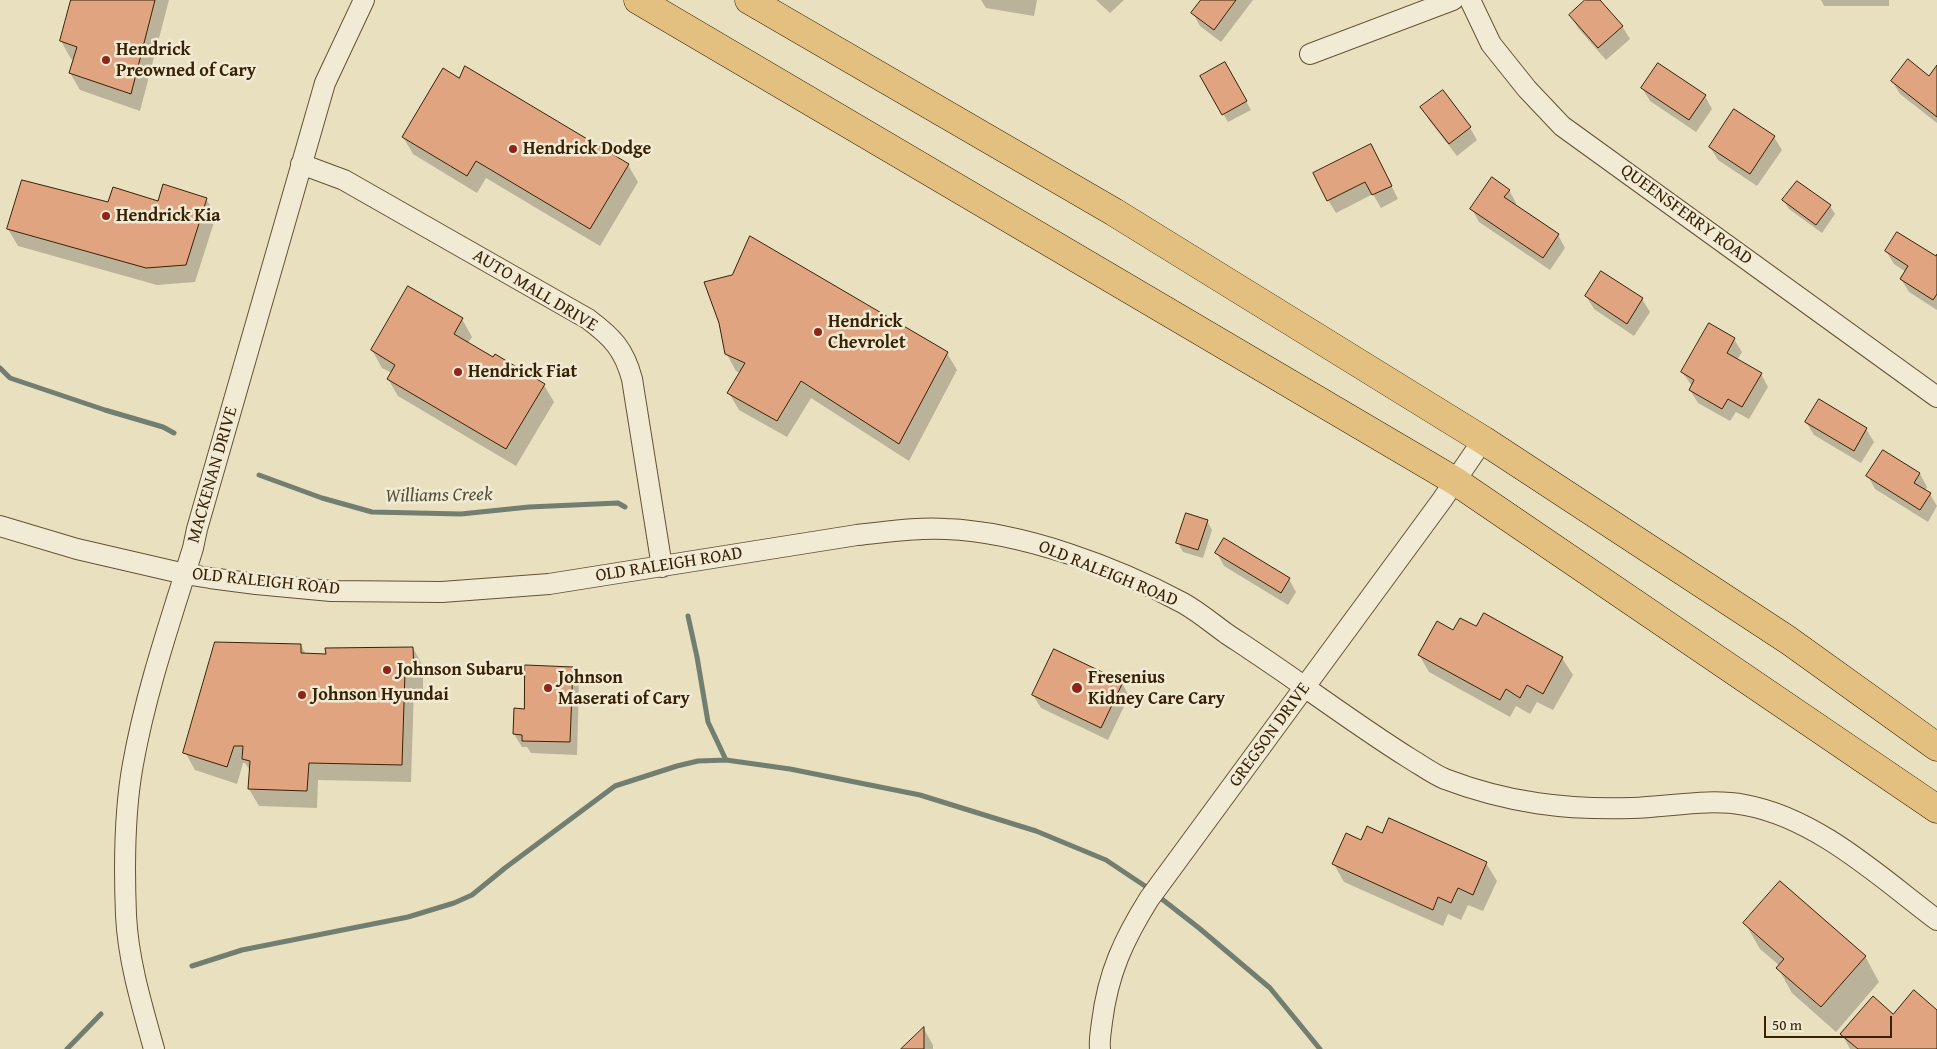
<!DOCTYPE html>
<html>
<head>
<meta charset="utf-8">
<style>
	body { margin:0 }
	#map { position:relative; width:1937px; height:1049px; overflow:hidden; background:#e9e0c0; font-family:"Gentium Book Plus",serif }
	canvas { display:block }
	.scale { position:absolute; left:1764px; top:1016px; width:128px; height:22px; box-sizing:border-box; border:2px solid #392203; border-top:0; padding-left:6px; font-size:15px; line-height:18px; white-space:nowrap; color:#392203; -webkit-text-stroke:4px #f1ebd6; paint-order:stroke }
</style>
</head>
<body>
<div id="map">
<canvas width="1937" height="1049"></canvas>
<div class="scale">50 m</div>
</div>
<script>
const ctx = document.querySelector('canvas').getContext('2d');
ctx.lineJoin = 'round';
function fillPath(path, color) {
  ctx.fillStyle = color;
  ctx.fill(path, 'evenodd');
}
function strokePath(path, color, width, dash) {
  ctx.strokeStyle = color;
  ctx.lineWidth = width;
  ctx.lineCap = dash ? 'butt' : 'round';
  ctx.setLineDash(dash || []);
  ctx.stroke(path);
}
function write(font, color, halo, rows, align = 'center') {
  ctx.font = font + ' "Gentium Book Plus",serif';
  ctx.lineWidth = 5;
  ctx.setLineDash([]);
  ctx.textBaseline = 'middle';
  ctx.strokeStyle = halo;
  ctx.fillStyle = color;
  for (const [text, x, y, turn = 0] of rows) {
    ctx.save();
    ctx.translate(x, y);
    ctx.rotate((+turn || 0) * Math.PI / 180);
    ctx.textAlign = isNaN(turn) ? turn : align;
    if (halo) ctx.strokeText(text, 0, 0);
    ctx.fillText(text, 0, 0);
    ctx.restore();
  }
}
const shadow = new Path2D(`
	M 72,0 L 169,0 L 140,111 L 80,90 L 70,73 L 74,60 L 71,59 L 61,41 Z
	M 981,0 L 1037,0 L 1034,16 L 986,8 Z
	M 1096,0 L 1124,0 L 1110,13 Z
	M 1203,0 L 1253,0 L 1221,42 L 1200,26 L 1193,13 Z
	M 1587,0 L 1599,0 L 1622,26 L 1630,39 L 1606,60 L 1578,28 L 1570,15 Z
	M 1821,0 L 1889,0 L 1889,6 L 1824,6 Z
	M 1225,63 L 1251,110 L 1228,122 L 1202,76 Z
	M 1937,67 L 1937,123 L 1900,94 L 1892,81 L 1929,77 Z
	M 459,79 L 628,165 L 638,182 L 600,246 L 486,178 L 477,193 L 413,154 L 403,137 Z
	M 1642,88 L 1705,96 L 1712,109 L 1696,132 L 1650,101 Z
	M 1422,107 L 1470,128 L 1477,140 L 1457,156 L 1429,120 Z
	M 1774,137 L 1782,150 L 1757,186 L 1718,160 L 1710,147 Z
	M 1378,159 L 1398,199 L 1381,208 L 1373,194 L 1336,213 L 1328,200 Z
	M 1509,190 L 1516,203 L 1515,206 L 1558,235 L 1565,248 L 1550,270 L 1479,222 L 1472,209 Z
	M 206,199 L 216,216 L 195,282 L 157,285 L 18,246 L 8,229 L 109,204 L 159,203 Z
	M 1784,201 L 1830,206 L 1835,214 L 1822,233 L 1789,209 Z
	M 1886,251 L 1937,257 L 1937,310 L 1909,292 L 1901,279 L 1906,272 L 1894,264 Z
	M 1586,296 L 1642,299 L 1650,312 L 1634,336 L 1594,309 Z
	M 462,319 L 472,337 L 468,343 L 544,385 L 554,402 L 516,466 L 398,396 L 388,379 L 392,373 L 382,368 L 372,350 Z
	M 1734,339 L 1742,352 L 1737,360 L 1761,374 L 1768,387 L 1749,419 L 1736,412 L 1730,421 L 1698,403 L 1690,390 L 1692,386 L 1682,372 Z
	M 726,353 L 947,353 L 957,370 L 909,461 L 811,398 L 787,437 L 739,410 L 729,393 L 741,373 L 736,371 Z
	M 1806,422 L 1866,429 L 1874,442 L 1861,463 L 1814,435 Z
	M 1884,452 L 1920,474 L 1927,487 L 1925,491 L 1930,494 L 1937,506 L 1928,522 L 1875,489 L 1868,476 Z
	M 1207,521 L 1212,530 L 1203,558 L 1183,552 L 1178,543 Z
	M 1217,553 L 1289,579 L 1296,592 L 1288,605 L 1224,566 Z
	M 1477,628 L 1562,658 L 1573,675 L 1553,710 L 1537,702 L 1530,714 L 1516,706 L 1510,717 L 1429,672 L 1419,655 Z
	M 301,646 L 306,654 L 327,655 L 413,648 L 423,666 L 423,689 L 414,689 L 411,782 L 318,780 L 317,808 L 259,806 L 249,789 L 251,772 L 245,763 L 243,763 L 237,784 L 195,770 L 185,752 Z
	M 572,668 L 579,681 L 577,755 L 531,753 L 527,747 L 522,747 L 514,734 L 525,710 Z
	M 1122,683 L 1129,696 L 1108,740 L 1041,708 L 1033,695 Z
	M 1389,820 L 1486,863 L 1497,881 L 1483,911 L 1468,905 L 1461,920 L 1448,914 L 1443,926 L 1344,882 L 1334,864 L 1361,841 L 1383,834 Z
	M 1745,923 L 1865,956 L 1879,982 L 1836,1032 L 1792,993 L 1778,968 L 1780,966 L 1760,949 Z
	M 1937,1012 L 1937,1049 L 1850,1049 L 1842,1034 Z
	M 924,1029 L 933,1045 L 933,1049 L 903,1049 Z`);
const stream = new Path2D(`
	M 0,368 L 10,378 L 105,410 L 163,427 L 174,433
	M 259,475 L 322,498 L 372,512 L 461,514 L 529,507 L 618,503 L 625,507
	M 688,616 L 697,657 L 708,722 L 726,760
	M 1158,896 L 1199,928 L 1270,988 L 1320,1049
	M 192,966 L 242,950 L 408,917 L 454,903 L 472,895 L 505,868 L 615,786 L 677,766 L 698,761 L 726,760 L 790,769 L 920,795 L 1036,831 L 1106,860 L 1151,890
	M 67,1049 L 101,1014`);
const building = new Path2D(`
	M 71,0 L 155,0 L 131,94 L 69,73 L 77,47 L 60,41 Z
	M 1201,0 L 1236,0 L 1214,30 L 1191,13 Z
	M 1585,0 L 1600,0 L 1623,26 L 1598,48 L 1569,15 Z
	M 1908,59 L 1929,76 L 1937,65 L 1937,117 L 1891,81 Z
	M 1225,62 L 1247,101 L 1222,115 L 1200,76 Z
	M 1658,63 L 1706,95 L 1689,120 L 1641,88 Z
	M 465,66 L 629,164 L 590,229 L 476,161 L 467,176 L 402,137 L 443,68 L 459,78 Z
	M 1443,90 L 1471,127 L 1449,144 L 1420,107 Z
	M 1734,109 L 1775,136 L 1750,174 L 1709,147 Z
	M 1371,144 L 1392,186 L 1372,195 L 1365,182 L 1327,201 L 1313,173 Z
	M 1492,177 L 1510,190 L 1504,197 L 1559,234 L 1543,258 L 1470,209 Z
	M 22,180 L 108,202 L 113,187 L 158,201 L 163,184 L 207,198 L 186,265 L 146,268 L 7,229 Z
	M 1797,181 L 1831,205 L 1816,225 L 1782,200 Z
	M 1897,232 L 1936,256 L 1937,254 L 1937,294 L 1933,300 L 1900,279 L 1908,266 L 1885,251 Z
	M 750,236 L 948,352 L 899,444 L 801,381 L 777,421 L 727,393 L 745,363 L 725,354 L 719,323 L 704,282 L 732,275 Z
	M 1601,271 L 1643,298 L 1627,324 L 1585,296 Z
	M 408,286 L 463,318 L 454,334 L 493,357 L 495,354 L 545,384 L 506,449 L 387,379 L 395,365 L 371,350 Z
	M 1709,323 L 1735,338 L 1727,353 L 1762,373 L 1742,407 L 1728,399 L 1722,409 L 1689,390 L 1694,380 L 1681,372 Z
	M 1819,399 L 1867,428 L 1854,451 L 1805,422 Z
	M 1883,450 L 1920,473 L 1914,483 L 1931,493 L 1920,510 L 1866,476 Z
	M 1186,513 L 1208,520 L 1198,550 L 1176,543 Z
	M 1224,538 L 1290,578 L 1281,593 L 1215,553 Z
	M 1484,613 L 1563,657 L 1543,694 L 1527,685 L 1520,698 L 1506,689 L 1500,700 L 1418,655 L 1437,621 L 1453,630 L 1460,618 L 1476,626 Z
	M 215,642 L 301,644 L 301,653 L 326,654 L 325,648 L 413,647 L 414,672 L 405,672 L 402,765 L 309,763 L 307,791 L 248,789 L 250,761 L 242,759 L 243,746 L 234,746 L 227,767 L 183,753 Z
	M 1054,649 L 1123,682 L 1101,728 L 1032,695 Z
	M 525,665 L 573,667 L 570,742 L 522,741 L 522,735 L 513,734 L 514,708 L 524,709 Z
	M 1389,818 L 1487,862 L 1473,895 L 1458,888 L 1451,903 L 1438,897 L 1433,910 L 1332,864 L 1346,833 L 1361,840 L 1367,826 L 1382,833 Z
	M 1780,881 L 1866,956 L 1821,1007 L 1776,968 L 1784,959 L 1743,923 Z
	M 1914,990 L 1937,1010 L 1937,1049 L 1858,1049 L 1840,1034 L 1873,996 L 1893,1014 Z
	M 924,1027 L 924,1049 L 901,1049 Z`);
const minor = new Path2D(`
	M 1470,0 L 1491,44 L 1527,89 L 1562,126 L 1937,397
	M 1310,54 L 1453,0
	M 301,164 L 344,180 L 588,319 C 612,337 624,349 632,379 L 662,567
	M 0,526 L 77,549 L 185,574 L 210,578 L 256,584 L 331,591 L 442,592 L 549,584 L 857,535 C 887,532 916,527 946,529 C 1023,532 1116,567 1183,603 C 1199,612 1213,624 1227,634 C 1254,652 1280,669 1306,688 C 1340,712 1374,736 1409,758 C 1421,765 1433,774 1445,779 C 1508,803 1566,810 1632,808 C 1669,807 1708,798 1745,805 C 1817,818 1880,877 1937,920
	M 154,1049 C 142,1006 128,960 126,915 C 124,866 124,813 133,764 C 146,691 171,619 193,548 L 197,529 L 325,83 L 364,0
	M 1100,1049 C 1099,1040 1101,1031 1102,1022 C 1108,973 1124,939 1149,899 L 1442,500 L 1483,440`);
const highway = new Path2D(`
	M 638,0 L 1455,481 L 1937,809
	M 749,0 L 1114,212 L 1483,440 L 1788,640 L 1937,747`);
const markers = [
	[106,60,5,"#8f2418"],
	[513,149,5,"#8f2418"],
	[106,216,5,"#8f2418"],
	[818,332,5,"#8f2418"],
	[458,372,5,"#8f2418"],
	[387,670,5,"#8f2418"],
	[548,688,5,"#8f2418"],
	[1077,688,6,"#8f2418"],
	[302,695,5,"#8f2418"]
];
const poiNames = [
	["Hendrick",116,50],
	["Preowned of Cary",116,71],
	["Hendrick Dodge",523,149],
	["Hendrick Kia",116,216],
	["Hendrick",828,322],
	["Chevrolet",828,343],
	["Hendrick Fiat",468,372],
	["Johnson Subaru",397,670],
	["Johnson",558,678],
	["Maserati of Cary",558,699],
	["Fresenius",1088,678],
	["Kidney Care Cary",1088,699],
	["Johnson Hyundai",312,695]
];
const streetNames = [
	["QUEENSFERRY ROAD",1686,215,36],
	["AUTO MALL DRIVE",535,291,31],
	["MACKENAN DRIVE",213,475,-74],
	["OLD RALEIGH ROAD",669,565,-9],
	["OLD RALEIGH ROAD",1108,574,22],
	["OLD RALEIGH ROAD",266,582,6],
	["GREGSON DRIVE",1270,735,-54]
];
const waterNames = [
	["Williams Creek",439,496,-1]
];
fillPath(shadow, '#0003');
strokePath(stream, '#727e70', 5);
fillPath(building, '#e1a480');
strokePath(building, '#392203', 1);
strokePath(minor, '#655232', 22);
strokePath(highway, '#392203', 29);
strokePath(minor, '#f1ebd6', 20);
strokePath(highway, '#e4c080', 28);
for (const [x, y, r, color] of markers) {
  const dot = new Path2D();
  dot.arc(x, y, r, 0, 2 * Math.PI);
  ctx.fillStyle = color;
  ctx.fill(dot);
  strokePath(dot, '#f1ebd6', 2);
}
write('bold 18px', '#392203', '#f1ebd6', poiNames, 'left');
write('18px', '#392203', '#f1ebd6', streetNames);
write('italic 19px', '#565039', '#f1ebd6', waterNames);
</script>
</body>
</html>
